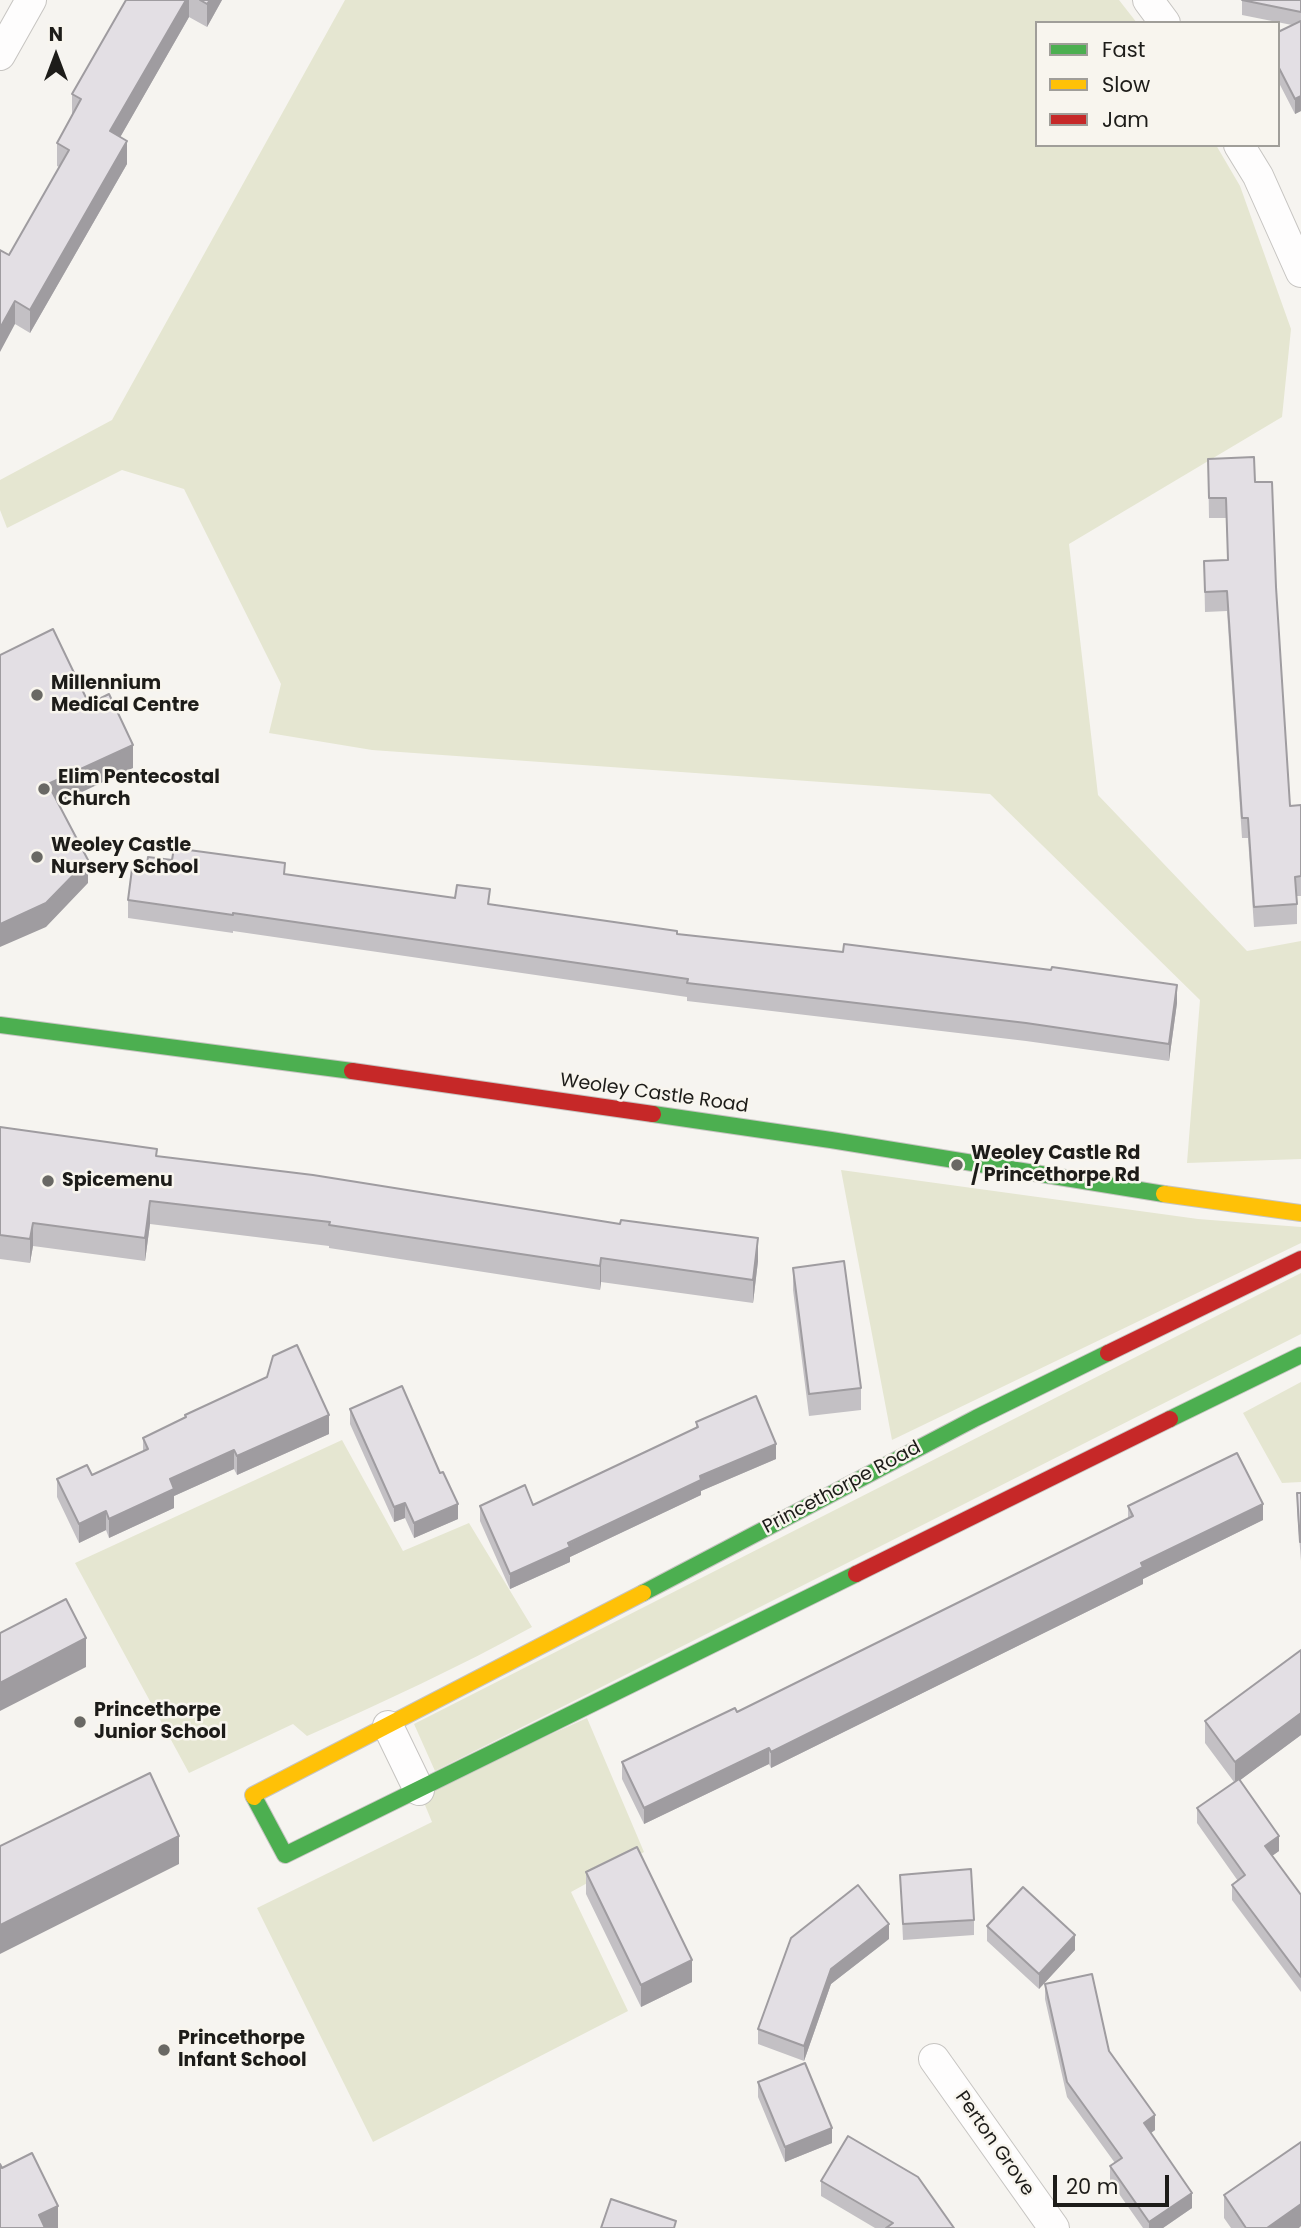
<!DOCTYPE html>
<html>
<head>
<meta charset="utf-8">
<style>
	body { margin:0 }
	#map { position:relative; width:1301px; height:2228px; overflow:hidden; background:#f6f4f0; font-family:Poppins,sans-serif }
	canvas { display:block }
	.legend { position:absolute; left:1035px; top:21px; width:245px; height:126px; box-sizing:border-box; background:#f8f5ee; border:2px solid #a09e99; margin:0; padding:9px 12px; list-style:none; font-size:21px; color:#1d1c19 }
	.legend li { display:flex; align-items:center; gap:14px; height:35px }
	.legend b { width:35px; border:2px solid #a09e99 }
	.north { position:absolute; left:21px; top:21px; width:70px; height:70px; -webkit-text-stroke:5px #f8f5ee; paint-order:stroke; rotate:0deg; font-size:19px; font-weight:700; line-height:28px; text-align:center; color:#1d1c19 }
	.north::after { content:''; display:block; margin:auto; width:24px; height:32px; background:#1d1c19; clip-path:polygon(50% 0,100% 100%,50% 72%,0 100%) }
	.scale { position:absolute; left:1053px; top:2175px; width:116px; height:32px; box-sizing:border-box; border:4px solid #1d1c19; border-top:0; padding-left:9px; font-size:21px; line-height:24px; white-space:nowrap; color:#1d1c19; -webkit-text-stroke:5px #f8f5ee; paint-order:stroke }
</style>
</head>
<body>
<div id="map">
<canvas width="1301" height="2228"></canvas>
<ul class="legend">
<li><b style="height:9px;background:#4caf50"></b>Fast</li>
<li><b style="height:9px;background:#ffc107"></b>Slow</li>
<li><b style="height:9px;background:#c62828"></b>Jam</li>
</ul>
<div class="north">N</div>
<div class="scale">20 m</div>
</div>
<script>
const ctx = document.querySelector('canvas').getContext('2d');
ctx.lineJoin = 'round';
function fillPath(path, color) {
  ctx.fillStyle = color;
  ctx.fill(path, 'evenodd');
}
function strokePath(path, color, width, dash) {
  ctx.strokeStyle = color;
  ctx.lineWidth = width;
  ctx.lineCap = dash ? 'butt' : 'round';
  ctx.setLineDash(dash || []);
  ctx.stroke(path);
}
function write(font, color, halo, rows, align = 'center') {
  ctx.font = font + ' Poppins,sans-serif';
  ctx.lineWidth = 5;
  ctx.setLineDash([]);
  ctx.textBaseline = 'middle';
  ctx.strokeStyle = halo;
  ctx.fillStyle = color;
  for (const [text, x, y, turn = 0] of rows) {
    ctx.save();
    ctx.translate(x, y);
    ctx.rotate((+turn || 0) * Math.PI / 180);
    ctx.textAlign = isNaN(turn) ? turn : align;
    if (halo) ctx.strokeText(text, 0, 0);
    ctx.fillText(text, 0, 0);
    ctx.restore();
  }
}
const green = new Path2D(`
	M 345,0 L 1119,0 L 1137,23 L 1037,23 L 1037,145 L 1216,145 L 1240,186 L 1291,329 L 1282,417 L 1069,544 L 1098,795 L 1247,951 L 1301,941 L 1301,1159 L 1187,1163 L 1200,1000 L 990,794 L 372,750 L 269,733 L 281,684 L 184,489 L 122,470 L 7,528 L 0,510 L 0,480 L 112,420 Z
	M 841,1170 L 1198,1219 L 1301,1227 L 1301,1243 L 892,1440 Z
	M 1301,1273 L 1301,1334 L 435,1771 L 414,1724 Z
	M 1301,1382 L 1301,1482 L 1282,1483 L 1243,1413 Z
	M 342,1440 L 403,1551 L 469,1523 L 532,1627 C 459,1667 384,1702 307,1736 L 293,1724 L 189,1773 L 75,1563 Z
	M 587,1718 L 644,1852 L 571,1892 L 628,2011 L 373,2142 L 257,1908 L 432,1822 L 420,1793 Z`);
const street = new Path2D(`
	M 1148,0 L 1165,23
	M 0,55 L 31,0
	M 1239,145 L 1258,176 L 1301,272
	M 388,1726 L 419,1790
	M 934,2059 L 1054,2228`);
const fast = new Path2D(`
	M 0,1025 L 352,1071
	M 653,1114 L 831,1140 L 1164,1194
	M 1170,1419 L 1301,1355
	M 643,1593 L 976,1418 L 1108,1353
	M 254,1797 L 285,1855 L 856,1574`);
const slow = new Path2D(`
	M 1164,1194 L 1301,1213
	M 254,1797 L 253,1795 L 643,1593`);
const jam = new Path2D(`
	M 352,1071 L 653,1114
	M 1108,1353 L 1301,1259
	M 856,1574 L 1170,1419`);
const wall = new Path2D(`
	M 126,0 L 222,0 L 207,27 L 189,17 L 120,137 L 127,164 L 30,333 L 15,324 L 9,255 L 59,167 L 57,166 L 57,143 L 72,116 L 72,94 Z
	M 1242,0 L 1301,0 L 1301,111 L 1295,114 L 1278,81 L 1278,32 L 1292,25 L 1242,15 Z
	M 1208,459 L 1255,482 L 1276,587 L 1290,806 L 1301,805 L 1301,896 L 1297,896 L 1297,924 L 1254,927 L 1248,838 L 1242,838 L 1227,611 L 1205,612 L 1204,561 L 1228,560 L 1226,518 L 1209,518 Z
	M 172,860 L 285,874 L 490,904 L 677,934 L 1177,1003 L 1169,1061 L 1026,1041 L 687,1001 L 687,997 L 233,931 L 233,933 L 128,918 L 128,900 L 146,871 Z
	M 0,1127 L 157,1156 L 758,1261 L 753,1303 L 601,1282 L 600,1290 L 329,1248 L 329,1246 L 150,1224 L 145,1261 L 33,1246 L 30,1263 L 0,1259 Z
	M 793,1268 L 861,1388 L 861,1410 L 809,1416 L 793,1290 Z
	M 350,1409 L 458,1519 L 414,1538 L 405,1518 L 394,1522 L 350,1424 Z
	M 185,1415 L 329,1434 L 237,1475 L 234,1469 L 174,1496 L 174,1508 L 109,1538 L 106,1530 L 79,1543 L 57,1497 L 57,1479 L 92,1475 L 143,1452 L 143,1438 L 185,1418 Z
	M 696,1422 L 776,1459 L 701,1491 L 701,1495 L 570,1557 L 570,1562 L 510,1589 L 480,1521 L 480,1506 L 533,1505 L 696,1428 Z
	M 1297,1493 L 1301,1493 L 1301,1561 L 1297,1511 Z
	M 1128,1506 L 1263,1520 L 1143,1579 L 1143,1584 L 771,1768 L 769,1764 L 644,1824 L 622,1779 L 622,1762 L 737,1712 L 1128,1519 Z
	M 1301,1650 L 1301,1735 L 1240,1780 L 1279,1851 L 1272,1856 L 1301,1895 L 1301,1992 L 1232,1900 L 1232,1885 L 1238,1881 L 1197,1823 L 1197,1808 L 1234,1782 L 1205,1743 L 1205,1721 Z
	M 586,1872 L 692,1982 L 641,2007 L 586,1894 Z
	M 900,1875 L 974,1920 L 974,1935 L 903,1940 Z
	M 987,1926 L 1075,1950 L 1039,1989 L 987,1941 Z
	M 889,1939 L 831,1984 L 804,2061 L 758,2044 L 758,2029 Z
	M 1045,1984 L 1109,2051 L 1155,2130 L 1151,2133 L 1192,2208 L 1163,2228 L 1143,2228 L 1110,2181 L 1110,2166 L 1115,2163 L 1067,2097 L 1045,1999 Z
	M 758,2082 L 832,2143 L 785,2162 L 758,2097 Z
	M 821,2181 L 954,2228 L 875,2228 L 821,2196 Z
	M 1224,2195 L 1299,2228 L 1231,2228 L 1224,2218 Z`);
const shadedWall = new Path2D(`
	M 186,0 L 189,0 L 189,17 L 110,155 L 110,131 Z
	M 210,0 L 222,0 L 207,27 L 207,4 Z
	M 1301,96 L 1301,111 L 1295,114 L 1295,99 Z
	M 127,141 L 127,164 L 30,333 L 30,310 Z
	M 15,301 L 15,324 L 0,352 L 0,328 Z
	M 133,745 L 133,768 L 48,808 L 48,784 Z
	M 88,860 L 88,883 L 46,927 L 0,947 L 0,924 Z
	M 1177,985 L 1177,1003 L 1169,1061 L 1169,1044 Z
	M 150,1201 L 150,1224 L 145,1261 L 145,1238 Z
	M 33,1223 L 33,1246 L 30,1263 L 30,1239 Z
	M 758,1238 L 758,1261 L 753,1303 L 753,1280 Z
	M 601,1258 L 601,1282 L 600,1290 L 600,1266 Z
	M 329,1415 L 329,1434 L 237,1475 L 237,1456 Z
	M 776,1444 L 776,1459 L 701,1491 L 701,1495 L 570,1557 L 570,1562 L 510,1589 L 510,1574 L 700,1476 Z
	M 234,1450 L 234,1469 L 174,1496 L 174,1508 L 109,1538 L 109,1519 L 170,1479 Z
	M 405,1503 L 405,1518 L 394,1522 L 394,1507 Z
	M 458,1504 L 458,1519 L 414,1538 L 414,1523 Z
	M 1263,1504 L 1263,1520 L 1143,1579 L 1143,1584 L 771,1768 L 771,1752 L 1141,1563 Z
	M 106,1511 L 106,1530 L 79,1543 L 79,1524 Z
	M 86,1638 L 86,1667 L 0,1711 L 0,1683 Z
	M 1301,1713 L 1301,1735 L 1235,1784 L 1235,1762 Z
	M 769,1748 L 769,1764 L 644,1824 L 644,1808 Z
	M 179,1836 L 179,1864 L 0,1954 L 0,1925 Z
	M 1279,1836 L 1279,1851 L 1265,1861 L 1265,1846 Z
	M 889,1924 L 889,1939 L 831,1984 L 804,2061 L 804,2046 L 831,1969 Z
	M 1075,1935 L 1075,1950 L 1039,1989 L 1039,1974 Z
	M 692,1960 L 692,1982 L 641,2007 L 641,1985 Z
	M 1155,2115 L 1155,2130 L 1144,2138 L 1144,2123 Z
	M 832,2128 L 832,2143 L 785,2162 L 785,2147 Z
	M 1192,2193 L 1192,2208 L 1163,2228 L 1149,2228 L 1149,2222 Z
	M 1301,2204 L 1301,2226 L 1299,2228 L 1267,2228 Z
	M 58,2206 L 58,2228 L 39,2228 L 39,2215 Z`);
const building = new Path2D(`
	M 126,0 L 186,0 L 110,131 L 127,141 L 30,310 L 15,301 L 0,328 L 0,250 L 9,255 L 69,150 L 57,143 L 81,99 L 72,94 Z
	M 200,0 L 210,0 L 207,4 Z
	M 1242,0 L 1301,0 L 1301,12 Z
	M 1301,21 L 1301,96 L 1295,99 L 1278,66 L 1278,32 Z
	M 1254,457 L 1255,482 L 1272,482 L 1276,587 L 1290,806 L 1301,805 L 1301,876 L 1295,877 L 1297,904 L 1254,907 L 1248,818 L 1242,818 L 1227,591 L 1205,592 L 1204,561 L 1228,560 L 1226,498 L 1209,498 L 1208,459 Z
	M 53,629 L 89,704 L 109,694 L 133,745 L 48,784 L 88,860 L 46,903 L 0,924 L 0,655 Z
	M 174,848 L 285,863 L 284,874 L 455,898 L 457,885 L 490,889 L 488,904 L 677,931 L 677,934 L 843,952 L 844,944 L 1051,970 L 1052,967 L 1177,985 L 1169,1044 L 1026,1023 L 687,983 L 688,979 L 233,913 L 233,915 L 128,900 L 132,869 L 146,871 L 148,857 L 172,860 Z
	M 0,1127 L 157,1149 L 156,1156 L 313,1175 L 620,1224 L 621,1220 L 758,1238 L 753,1280 L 601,1258 L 600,1266 L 329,1225 L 330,1222 L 150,1201 L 145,1238 L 33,1223 L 30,1239 L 0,1235 Z
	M 844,1261 L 861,1388 L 809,1394 L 793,1268 Z
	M 297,1345 L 329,1415 L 237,1456 L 234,1450 L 170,1479 L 174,1489 L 109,1519 L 106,1511 L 79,1524 L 57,1479 L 87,1465 L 92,1475 L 148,1449 L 143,1438 L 186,1417 L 185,1415 L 267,1377 L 273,1356 Z
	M 402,1386 L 440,1473 L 443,1472 L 458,1504 L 414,1523 L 405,1503 L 394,1507 L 350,1409 Z
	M 756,1396 L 776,1444 L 700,1476 L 701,1480 L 568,1543 L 570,1547 L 510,1574 L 480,1506 L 525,1485 L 533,1505 L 698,1427 L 696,1422 Z
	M 1237,1453 L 1263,1504 L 1141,1563 L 1143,1567 L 771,1752 L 769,1748 L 644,1808 L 622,1762 L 735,1708 L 737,1712 L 1133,1516 L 1128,1506 Z
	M 1297,1493 L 1301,1493 L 1301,1542 L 1300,1542 Z
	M 66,1599 L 86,1638 L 0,1683 L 0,1633 Z
	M 1301,1650 L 1301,1713 L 1235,1762 L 1205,1721 Z
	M 150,1773 L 179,1836 L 0,1925 L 0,1846 Z
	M 1239,1779 L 1279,1836 L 1265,1846 L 1301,1895 L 1301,1977 L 1232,1885 L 1245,1875 L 1197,1808 Z
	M 637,1847 L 692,1960 L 641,1985 L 586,1872 Z
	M 971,1869 L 974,1920 L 903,1924 L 900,1875 Z
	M 858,1885 L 889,1924 L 831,1969 L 804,2046 L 758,2029 L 791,1938 Z
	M 1023,1887 L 1075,1935 L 1039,1974 L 987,1926 Z
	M 1092,1974 L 1109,2051 L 1155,2115 L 1144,2123 L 1192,2193 L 1149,2222 L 1110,2166 L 1122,2158 L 1067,2082 L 1045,1984 Z
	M 805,2063 L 832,2128 L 785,2147 L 758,2082 Z
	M 848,2136 L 918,2177 L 954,2228 L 886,2228 L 893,2223 L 821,2181 Z
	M 1301,2142 L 1301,2204 L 1267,2228 L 1246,2228 L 1224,2195 Z
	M 32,2153 L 58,2206 L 39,2215 L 45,2228 L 0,2228 L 0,2164 L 2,2168 Z
	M 611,2199 L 676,2221 L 674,2228 L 601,2228 Z`);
const markers = [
	[37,695,7,"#696864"],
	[44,789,7,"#696864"],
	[37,857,7,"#696864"],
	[957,1165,7,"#696864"],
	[48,1181,7,"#696864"],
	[80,1722,7,"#696864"],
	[164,2050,7,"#696864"]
];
const poiNames = [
	["Millennium",51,684],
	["Medical Centre",51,706],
	["Elim Pentecostal",58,778],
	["Church",58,800],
	["Weoley Castle",51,846],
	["Nursery School",51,868],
	["Weoley Castle Rd",971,1154],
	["/ Princethorpe Rd",971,1176],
	["Spicemenu",62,1181],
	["Princethorpe",94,1711],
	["Junior School",94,1733],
	["Princethorpe",178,2039],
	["Infant School",178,2061]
];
const streetNames = [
	["Weoley Castle Road",654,1094,8],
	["Princethorpe Road",842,1488,-28],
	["Perton Grove",994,2144,55]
];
fillPath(green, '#e5e6d1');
strokePath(street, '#c6c4c1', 32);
strokePath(fast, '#c6c4c1', 18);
strokePath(slow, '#c6c4c1', 18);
strokePath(jam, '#c6c4c1', 18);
strokePath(street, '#fefdfd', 30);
strokePath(fast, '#4caf50', 16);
strokePath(slow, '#ffc107', 16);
strokePath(jam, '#c62828', 16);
fillPath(wall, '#c3c0c4');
fillPath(shadedWall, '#9f9ca0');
fillPath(building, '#e3dfe4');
strokePath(building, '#9f9ca0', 2);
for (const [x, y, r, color] of markers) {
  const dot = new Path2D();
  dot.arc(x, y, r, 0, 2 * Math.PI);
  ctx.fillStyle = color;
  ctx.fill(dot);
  strokePath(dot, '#f8f5ee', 2.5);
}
write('bold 19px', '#1d1c19', '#f8f5ee', poiNames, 'left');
write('19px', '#1d1c19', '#f8f5ee', streetNames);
</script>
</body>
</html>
